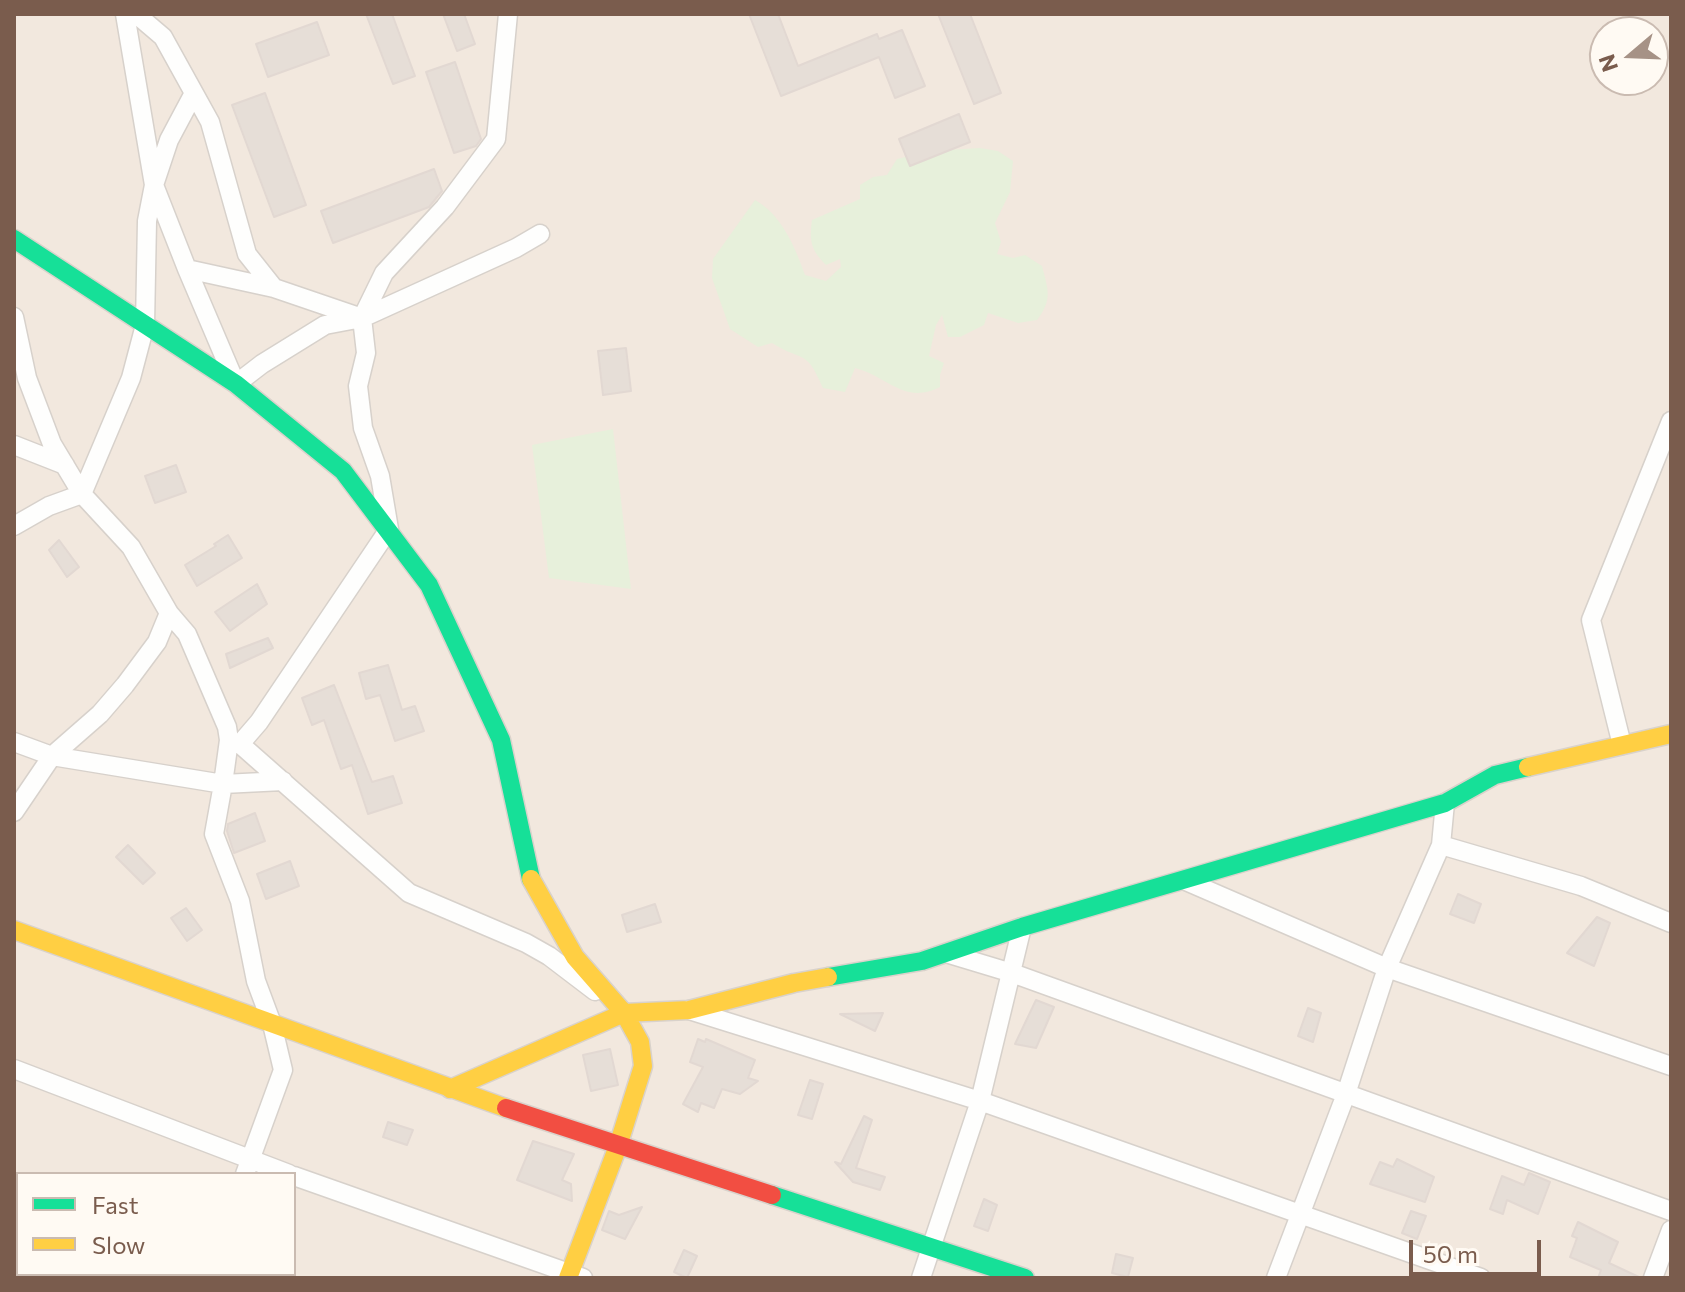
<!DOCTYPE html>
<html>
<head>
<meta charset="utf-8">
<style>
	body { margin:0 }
	#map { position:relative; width:1685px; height:1292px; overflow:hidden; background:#f9f5f0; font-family:Commissioner,sans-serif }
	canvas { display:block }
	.frame { position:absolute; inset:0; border:16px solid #7a5c4d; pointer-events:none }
	.legend { position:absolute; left:16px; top:1172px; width:280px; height:104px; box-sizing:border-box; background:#fffaf3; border:2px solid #cabbb1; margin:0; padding:10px 14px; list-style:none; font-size:24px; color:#7a5c4d }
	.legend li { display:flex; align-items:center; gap:16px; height:40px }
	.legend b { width:40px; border:2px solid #cabbb1 }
	.north { position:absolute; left:1589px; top:16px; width:80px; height:80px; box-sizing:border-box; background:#fffaf3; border:2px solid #cabbb1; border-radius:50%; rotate:251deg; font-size:22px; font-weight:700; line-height:32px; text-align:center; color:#7a5c4d }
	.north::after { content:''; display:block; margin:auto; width:28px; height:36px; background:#a69286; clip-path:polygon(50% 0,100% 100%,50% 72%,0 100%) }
	.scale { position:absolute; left:1409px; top:1240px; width:132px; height:36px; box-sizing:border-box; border:4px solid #7a5c4d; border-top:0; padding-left:10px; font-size:24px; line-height:28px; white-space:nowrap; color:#7a5c4d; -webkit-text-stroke:6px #fffaf3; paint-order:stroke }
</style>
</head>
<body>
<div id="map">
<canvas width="1685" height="1292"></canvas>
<div class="frame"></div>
<ul class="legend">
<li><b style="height:10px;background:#16e098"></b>Fast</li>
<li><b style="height:10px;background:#ffcf43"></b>Slow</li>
</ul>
<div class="north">N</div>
<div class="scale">50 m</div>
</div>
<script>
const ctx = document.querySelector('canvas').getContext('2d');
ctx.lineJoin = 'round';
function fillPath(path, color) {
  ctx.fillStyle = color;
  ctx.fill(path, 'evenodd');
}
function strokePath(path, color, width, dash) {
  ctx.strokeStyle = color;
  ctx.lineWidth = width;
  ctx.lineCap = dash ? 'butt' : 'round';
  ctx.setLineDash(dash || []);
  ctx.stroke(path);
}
const residential = new Path2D(`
	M 14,14 L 1671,14 L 1671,1278 L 14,1278 ZM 1605,32 L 1653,32 L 1653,80 L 1605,80 ZM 18,1174 L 294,1174 L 294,1274 L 18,1274 Z`);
const green = new Path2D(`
	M 980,148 L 998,151 L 1013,161 L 1010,192 L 995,223 L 1001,242 L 997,254 L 1013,258 L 1025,255 L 1042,266 C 1048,290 1053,299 1037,320 L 1018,323 L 988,313 L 984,325 L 960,337 L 948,337 L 942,315 L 936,325 L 929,356 L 944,363 L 940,375 L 940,387 C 904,405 889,377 855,368 L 845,392 L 823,388 C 806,348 804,363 772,343 L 758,347 L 730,329 L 712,278 L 713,259 L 755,200 C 782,215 795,247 805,275 L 826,281 L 841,267 L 840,259 L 826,265 C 811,250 809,241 812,220 L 860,199 L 860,185 L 873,177 L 887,175 L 897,159 L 930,151 Z
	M 613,429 L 631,589 L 549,578 L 532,445 Z`);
const building = new Path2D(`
	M 366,14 L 392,14 L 415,76 L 393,84 Z
	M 443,14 L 464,14 L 475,44 L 457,51 Z
	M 749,14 L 778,14 L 798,66 L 877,34 L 879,39 L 902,30 L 925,86 L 895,98 L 879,57 L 781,96 Z
	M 938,14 L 970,14 L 1001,93 L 974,104 Z
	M 317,22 L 329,55 L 268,77 L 256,44 Z
	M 455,62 L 481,139 L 476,146 L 454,153 L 426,72 Z
	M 265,93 L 306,205 L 274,217 L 232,105 Z
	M 959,114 L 970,142 L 910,166 L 899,139 Z
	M 434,169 L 442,191 L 429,207 L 333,243 L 321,211 Z
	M 626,348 L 631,391 L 603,395 L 598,351 Z
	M 176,465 L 186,492 L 155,503 L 145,476 Z
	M 228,535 L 242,558 L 197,586 L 185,565 L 216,546 L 214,544 Z
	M 59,540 L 79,567 L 67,577 L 49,550 Z
	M 257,584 L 267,604 L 230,631 L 215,612 Z
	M 268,638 L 273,648 L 230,668 L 226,654 Z
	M 388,665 L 402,710 L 415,706 L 424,731 L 395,741 L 380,695 L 366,699 L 359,673 Z
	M 334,685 L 372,782 L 393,776 L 402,803 L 368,814 L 352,765 L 341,769 L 324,720 L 312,725 L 302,698 Z
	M 255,813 L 265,841 L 234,853 L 227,831 L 228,824 Z
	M 128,845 L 155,873 L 143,884 L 116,857 Z
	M 290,861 L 299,886 L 266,899 L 257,874 Z
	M 1458,894 L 1481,904 L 1474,923 L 1450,914 Z
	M 655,904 L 661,922 L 627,932 L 622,915 Z
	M 186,908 L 202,930 L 187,941 L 171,918 Z
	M 1597,917 L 1610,923 L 1594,966 L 1567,953 Z
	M 1036,1000 L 1054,1007 L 1036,1048 L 1015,1044 Z
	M 1308,1008 L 1321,1013 L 1313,1042 L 1298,1036 Z
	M 883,1013 L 875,1031 L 840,1014 Z
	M 698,1039 L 705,1042 L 706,1039 L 755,1060 L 748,1078 L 758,1081 L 740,1094 L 722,1089 L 714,1108 L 701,1103 L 698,1112 L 683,1104 L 703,1067 L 690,1062 Z
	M 610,1049 L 618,1085 L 591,1091 L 583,1055 Z
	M 810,1080 L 823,1084 L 812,1119 L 798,1115 Z
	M 864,1116 L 872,1120 L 856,1168 L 885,1177 L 880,1190 L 853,1182 L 835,1162 L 841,1164 Z
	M 388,1122 L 413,1130 L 407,1145 L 383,1137 Z
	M 533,1141 L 574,1154 L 562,1180 L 571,1184 L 572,1201 L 517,1180 Z
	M 1397,1159 L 1434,1177 L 1425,1202 L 1370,1184 L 1380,1162 L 1393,1167 Z
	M 1529,1173 L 1550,1182 L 1538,1214 L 1507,1200 L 1503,1214 L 1490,1209 L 1502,1176 L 1524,1185 Z
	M 984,1199 L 997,1205 L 988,1231 L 974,1226 Z
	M 642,1207 L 625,1239 L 602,1230 L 609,1211 L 619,1215 Z
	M 1411,1211 L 1426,1216 L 1417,1239 L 1402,1233 Z
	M 1578,1222 L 1618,1242 L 1609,1263 L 1641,1278 L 1598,1278 L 1601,1270 L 1570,1257 L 1577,1238 L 1572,1236 Z
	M 684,1250 L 697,1256 L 687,1278 L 674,1272 Z
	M 1116,1254 L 1133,1258 L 1128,1277 L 1112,1273 Z`);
const street = new Path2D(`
	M 125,14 L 154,185 L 187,269 L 236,384 L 262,364 L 325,325 L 362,318 L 516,248 L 540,234
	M 136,14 L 163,37 L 210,122 L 247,254 L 274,288 L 362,318 L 366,353 L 358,386 L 363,428 L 380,476 L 389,529 L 259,722 L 240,744 L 229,740
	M 187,269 L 274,288
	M 14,317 L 27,378 L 52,444 L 82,494 L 131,547 L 169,613 L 187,634 L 227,727 L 229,740 L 223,784 L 52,756 L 14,742
	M 362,318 L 384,273 L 445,207 L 496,139 L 508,14
	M 14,445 L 65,465
	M 14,526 L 49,506 L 82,494 L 131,378 L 145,325 L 147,221 L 154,185 L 169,140 L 194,93
	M 240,744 L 409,893 L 526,943 L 549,956 L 595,991
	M 1622,745 L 1591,620 L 1671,421
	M 14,812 L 52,756 L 100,714 L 125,685 L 157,642 L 169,613
	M 1441,845 L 1581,886 L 1671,923
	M 1186,881 L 1387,968 L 1671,1066
	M 949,954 L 1012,973 L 1671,1211
	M 689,1010 L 980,1101 L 1481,1278
	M 14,1069 L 289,1174
	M 245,1174 L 283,1070 L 272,1024 L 256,981 L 240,901 L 214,834 L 223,784 L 283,781
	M 294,1176 L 583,1278
	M 14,1208 L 18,1209
	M 185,1274 L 195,1278
	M 921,1278 L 980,1101 L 1022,927
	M 1276,1278 L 1346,1094 L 1387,968 L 1441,845 L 1445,803
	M 1653,1278 L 1671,1230`);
const fast = new Path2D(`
	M 14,239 L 236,384 L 343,471 L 429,585 L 501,740 L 531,879
	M 828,977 L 922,961 L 1022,927 L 1445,803 L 1495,775 L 1528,767
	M 772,1195 L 1025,1278`);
const slow = new Path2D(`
	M 1528,767 L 1671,734
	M 531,879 L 575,957 L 624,1013 L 640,1042 L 643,1066 L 618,1146 L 568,1278
	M 14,930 L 506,1108
	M 450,1089 L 624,1013 L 689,1010 L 794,983 L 828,977`);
const jam = new Path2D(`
	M 506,1108 L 772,1195`);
fillPath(residential, '#f2e8de');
fillPath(green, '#e7f0db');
fillPath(building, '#e6ded7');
strokePath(building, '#e2d8d2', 2);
strokePath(street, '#d7d1cb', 21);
strokePath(fast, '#d9d2cb', 21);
strokePath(slow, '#d9d2cb', 21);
strokePath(jam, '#d9d2cb', 21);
strokePath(street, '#fefefd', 18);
strokePath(fast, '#16e098', 18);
strokePath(slow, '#ffcf43', 18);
strokePath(jam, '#f24e42', 18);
</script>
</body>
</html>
